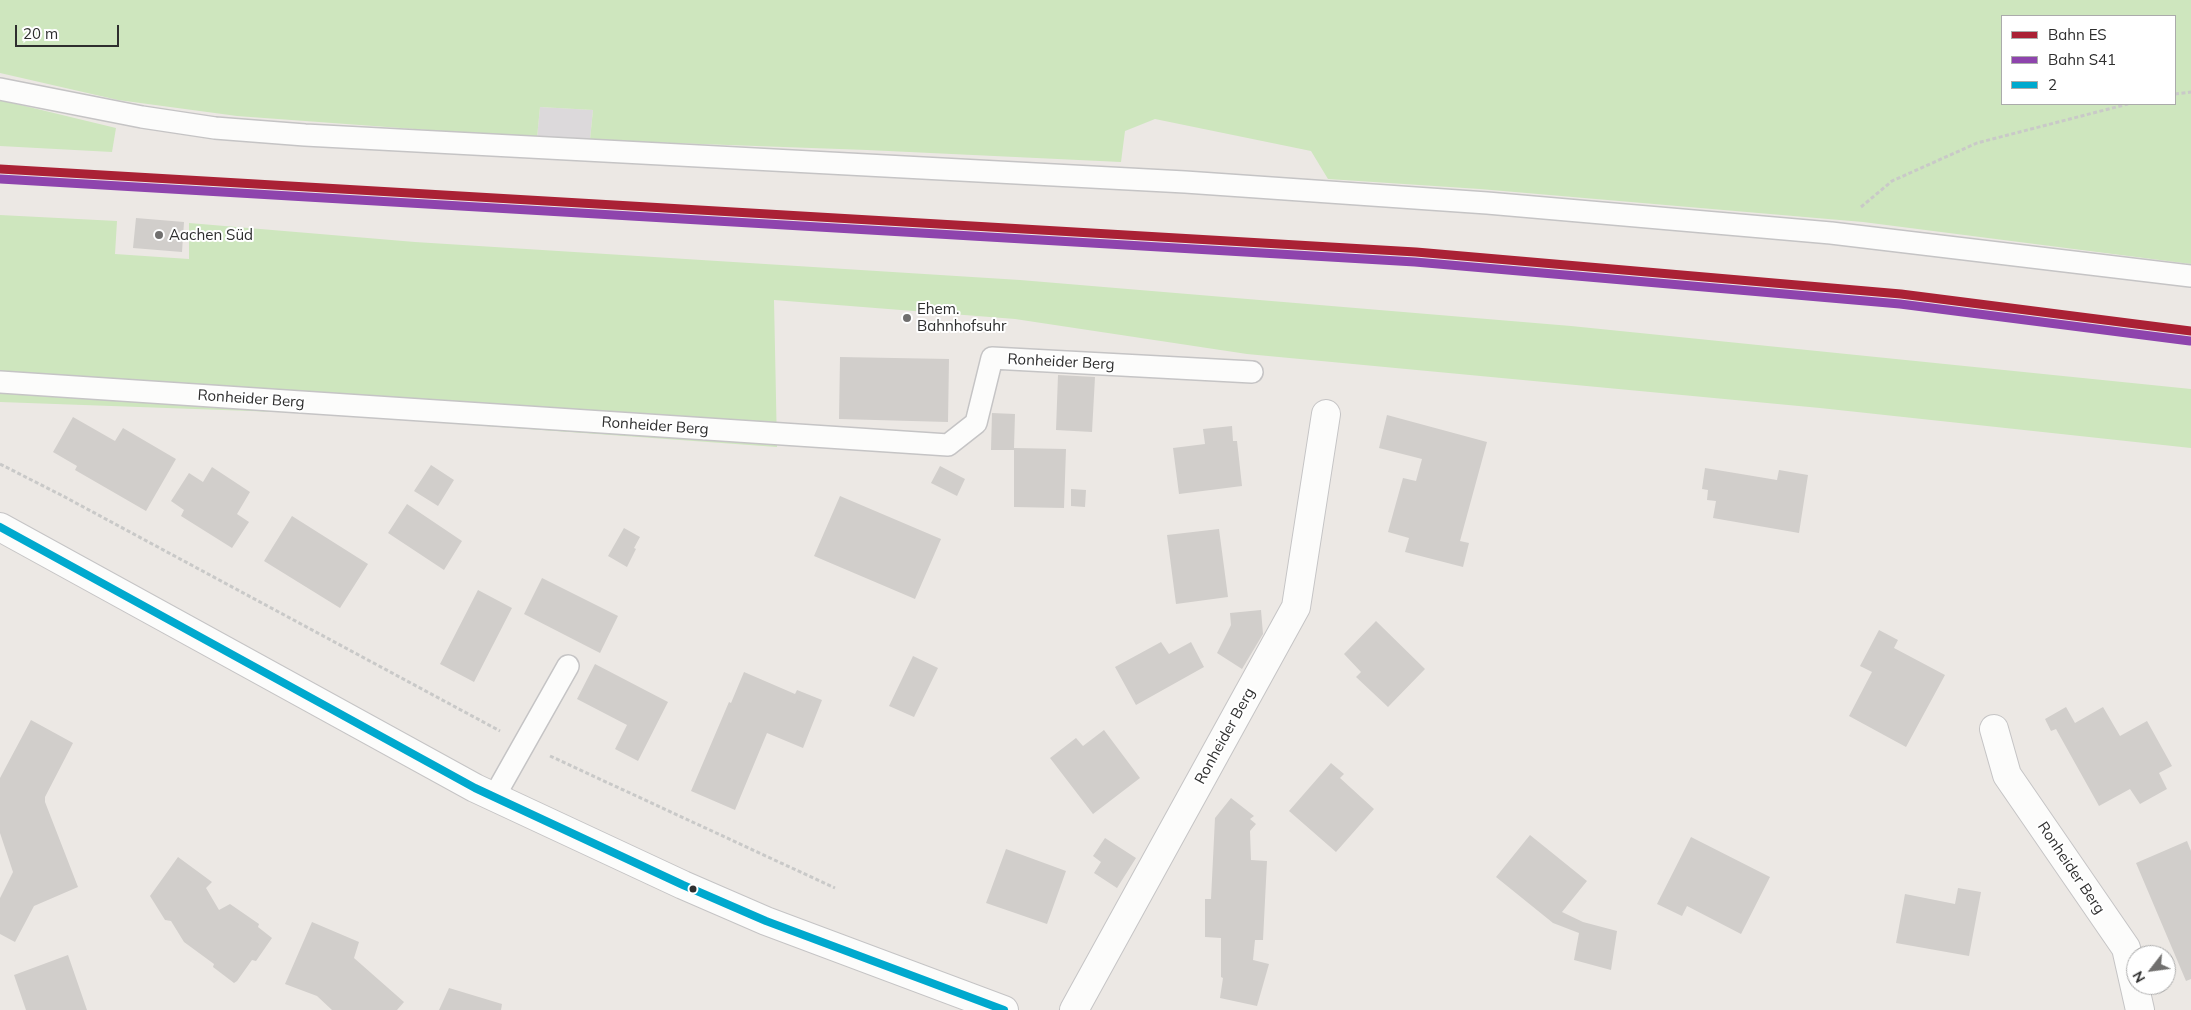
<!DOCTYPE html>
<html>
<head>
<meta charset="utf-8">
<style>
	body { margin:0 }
	#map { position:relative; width:2191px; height:1010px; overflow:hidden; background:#ece8e4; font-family:Mulish,sans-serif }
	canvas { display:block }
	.legend { position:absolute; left:2001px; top:15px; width:175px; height:90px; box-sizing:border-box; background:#fff; border:1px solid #ababab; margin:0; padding:6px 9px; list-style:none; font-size:15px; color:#2e2e2e }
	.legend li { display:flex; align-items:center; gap:10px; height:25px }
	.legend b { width:25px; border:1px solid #ababab }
	.north { position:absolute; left:2126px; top:945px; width:50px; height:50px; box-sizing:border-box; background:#fff; border:1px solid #ababab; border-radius:50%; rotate:240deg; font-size:14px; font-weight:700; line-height:20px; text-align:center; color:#2e2e2e }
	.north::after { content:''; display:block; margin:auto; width:18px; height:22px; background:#706f6e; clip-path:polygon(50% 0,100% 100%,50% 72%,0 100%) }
	.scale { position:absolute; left:15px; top:25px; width:104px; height:22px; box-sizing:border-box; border:2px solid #2e2e2e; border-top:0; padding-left:6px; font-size:15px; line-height:18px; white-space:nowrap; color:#2e2e2e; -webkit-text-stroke:4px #fff; paint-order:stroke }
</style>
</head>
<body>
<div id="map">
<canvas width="2191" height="1010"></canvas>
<ul class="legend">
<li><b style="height:6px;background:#aa2135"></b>Bahn ES</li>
<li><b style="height:6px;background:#8e44ad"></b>Bahn S41</li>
<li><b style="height:6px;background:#00a9ce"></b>2</li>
</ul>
<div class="north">N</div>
<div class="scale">20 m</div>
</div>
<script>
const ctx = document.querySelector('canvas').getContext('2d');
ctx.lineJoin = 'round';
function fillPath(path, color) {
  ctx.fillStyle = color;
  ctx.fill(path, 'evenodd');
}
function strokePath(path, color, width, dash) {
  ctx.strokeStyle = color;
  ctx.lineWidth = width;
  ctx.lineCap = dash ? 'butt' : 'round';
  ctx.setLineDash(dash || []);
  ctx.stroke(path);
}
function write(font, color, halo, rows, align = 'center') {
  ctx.font = font + ' Mulish,sans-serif';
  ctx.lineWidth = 4;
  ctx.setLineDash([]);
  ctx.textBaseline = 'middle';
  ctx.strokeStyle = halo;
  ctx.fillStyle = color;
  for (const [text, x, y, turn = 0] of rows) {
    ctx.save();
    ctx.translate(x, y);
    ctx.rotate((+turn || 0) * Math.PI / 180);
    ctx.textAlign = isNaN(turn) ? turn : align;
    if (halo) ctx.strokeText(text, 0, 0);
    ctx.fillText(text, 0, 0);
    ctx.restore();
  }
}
const industrial = new Path2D(`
	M 540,107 L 593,110 L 590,140 L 537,138 Z`);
const green = new Path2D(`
	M 0,0 L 2191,0 L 2191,264 L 1863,222 L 1480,189 L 1328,179 L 1311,151 L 1155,119 L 1125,131 L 1121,162 L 867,150 L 590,140 L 593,110 L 540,107 L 537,138 L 237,116 L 118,100 L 0,73 ZM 2002,16 L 2175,16 L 2175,104 L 2002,104 Z
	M 0,100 L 116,128 L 112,152 L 0,146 Z
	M 0,215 L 117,221 L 115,254 L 189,259 L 189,223 L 415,242 L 1020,280 L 1571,326 L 2191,389 L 2191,448 L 1820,408 L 1247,354 L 1015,319 L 774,300 L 777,447 L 306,413 L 0,402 Z`);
const building = new Path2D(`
	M 136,218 L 184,222 L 182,252 L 133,248 Z
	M 840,357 L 949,359 L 948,422 L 839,419 Z
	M 1058,375 L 1095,377 L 1092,432 L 1056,430 Z
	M 992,413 L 1015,414 L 1014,448 L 1066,449 L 1064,508 L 1014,507 L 1014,450 L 991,450 Z
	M 1387,415 L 1487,442 L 1460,541 L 1469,543 L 1463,567 L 1405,552 L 1409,538 L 1388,532 L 1403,478 L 1416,481 L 1422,459 L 1379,448 Z
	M 73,417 L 115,441 L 123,428 L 176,459 L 146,511 L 75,470 L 77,466 L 53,452 Z
	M 1232,426 L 1233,441 L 1237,441 L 1242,486 L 1179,494 L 1173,448 L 1205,444 L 1203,429 Z
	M 431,465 L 454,480 L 438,506 L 414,491 Z
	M 940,466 L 965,479 L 957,496 L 931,483 Z
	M 212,467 L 250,492 L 237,514 L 249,522 L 232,548 L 181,516 L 184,510 L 171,501 L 189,473 L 203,482 Z
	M 1705,468 L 1777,480 L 1779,470 L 1808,475 L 1799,533 L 1713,518 L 1716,501 L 1707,500 L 1708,490 L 1702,489 Z
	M 1071,489 L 1086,490 L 1085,507 L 1071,506 Z
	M 840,496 L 941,539 L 915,599 L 814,556 Z
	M 407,504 L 462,541 L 444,570 L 388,533 Z
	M 292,516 L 368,564 L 340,608 L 264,561 Z
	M 624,528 L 640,537 L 634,548 L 636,549 L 627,567 L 608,556 Z
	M 1219,529 L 1228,597 L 1176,604 L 1167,535 Z
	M 542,578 L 618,616 L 600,653 L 524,614 Z
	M 478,590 L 512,608 L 474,682 L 440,664 Z
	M 1261,610 L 1263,634 L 1242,669 L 1217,653 L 1231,625 L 1230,613 Z
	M 1376,621 L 1425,669 L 1388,707 L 1356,677 L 1361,672 L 1344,654 Z
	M 1879,630 L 1898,640 L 1894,648 L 1945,675 L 1906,747 L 1849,716 L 1872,672 L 1860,666 Z
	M 1161,642 L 1169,654 L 1191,642 L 1204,667 L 1136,705 L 1115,667 Z
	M 913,656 L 938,668 L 914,717 L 889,706 Z
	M 595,664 L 668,702 L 638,761 L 615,749 L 627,725 L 577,699 Z
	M 744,672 L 795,694 L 797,690 L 822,700 L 803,748 L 767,733 L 735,810 L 691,791 L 729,702 L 731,703 Z
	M 2066,707 L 2075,723 L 2103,707 L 2120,736 L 2147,721 L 2172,766 L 2159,773 L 2167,789 L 2140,804 L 2130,789 L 2099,806 L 2056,729 L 2051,731 L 2045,719 Z
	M 31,720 L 73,743 L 45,797 L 45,802 L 78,887 L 34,906 L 15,942 L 0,934 L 0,898 L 13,872 L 0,833 L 0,778 Z
	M 1104,730 L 1140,778 L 1093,814 L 1050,758 L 1076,738 L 1083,746 Z
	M 1331,763 L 1344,774 L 1340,778 L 1374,809 L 1336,852 L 1289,811 Z
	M 1231,798 L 1254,816 L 1250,819 L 1256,824 L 1250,831 L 1251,860 L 1267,861 L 1263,940 L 1255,940 L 1253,960 L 1269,964 L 1257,1006 L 1220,998 L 1223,978 L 1221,977 L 1221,938 L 1205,937 L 1205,899 L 1211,899 L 1215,818 Z
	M 1530,835 L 1587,881 L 1562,912 L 1583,922 L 1617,931 L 1611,970 L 1574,960 L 1579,933 L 1553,923 L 1496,877 Z
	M 1691,837 L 1770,877 L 1741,934 L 1687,906 L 1682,916 L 1657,904 Z
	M 1105,838 L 1136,858 L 1117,888 L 1094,873 L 1101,862 L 1093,856 Z
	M 2187,841 L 2191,851 L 2191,979 L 2186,981 L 2136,863 Z
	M 1006,849 L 1066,871 L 1047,924 L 986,903 Z
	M 178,857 L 212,882 L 206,888 L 219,910 L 230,904 L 259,924 L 258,927 L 272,938 L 256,961 L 252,960 L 237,981 L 234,983 L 213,967 L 214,964 L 184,942 L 171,921 L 165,920 L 150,896 Z
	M 1958,888 L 1981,892 L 1969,956 L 1896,943 L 1905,894 L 1955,904 Z
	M 312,922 L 359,942 L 354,958 L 404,1002 L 397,1010 L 332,1010 L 317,996 L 285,984 Z
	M 68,955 L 87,1010 L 26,1010 L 14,975 Z
	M 449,988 L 502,1004 L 501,1010 L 439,1010 Z`);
const path = new Path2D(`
	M 2175,94 L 2191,92
	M 1861,207 L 1892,181 L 1977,143 L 2128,104
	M 0,464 L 63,496 L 500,731
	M 550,756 L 835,888`);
const lane = new Path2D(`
	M 0,89 L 142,117 L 215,128 L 305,135 L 1185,182 L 1487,203 L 1831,233 L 2191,276
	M 0,382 L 948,445 L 976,423 L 992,358 L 1252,372
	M 494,797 L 568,666`);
const street = new Path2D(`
	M 0,527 L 475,788 L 683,885 L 766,921 L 1004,1010
	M 1994,729 L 2007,775 L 2126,948 L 2140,1010
	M 1074,1010 L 1296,607 L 1326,414`);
const bus1 = new Path2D(`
	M 0,527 L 475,788 L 683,885 L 766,921 L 1004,1010`);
const rail1 = new Path2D(`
	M 0,169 L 1416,252 L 1901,294 L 2191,331`);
const rail2 = new Path2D(`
	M 0,179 L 1415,262 L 1900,304 L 2190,341`);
const markers = [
	[159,235,5,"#706f6e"],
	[907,318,5,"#706f6e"],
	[693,889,4.5,"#2e2e2e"]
];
const poiNames = [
	["Aachen Süd",169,235],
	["Ehem.",917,309],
	["Bahnhofsuhr",917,326]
];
const streetNames = [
	["Ronheider Berg",1061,362,3],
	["Ronheider Berg",251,399,4],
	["Ronheider Berg",655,426,4],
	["Ronheider Berg",1225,736,-61],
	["Ronheider Berg",2071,868,56]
];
fillPath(industrial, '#dcd9db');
fillPath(green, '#cee6be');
fillPath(building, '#d1cecb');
strokePath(lane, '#c5c4c5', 24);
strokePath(street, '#c5c4c5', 30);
strokePath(path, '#c9c9c8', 3, [4, 2.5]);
strokePath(lane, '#fcfcfb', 21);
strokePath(street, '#fcfcfb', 28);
strokePath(bus1, '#00a9ce', 8);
strokePath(rail1, '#aa2135', 9);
strokePath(rail2, '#8e44ad', 9);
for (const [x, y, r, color] of markers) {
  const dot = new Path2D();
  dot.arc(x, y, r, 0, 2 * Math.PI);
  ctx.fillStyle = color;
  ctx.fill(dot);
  strokePath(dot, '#fff', 2);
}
write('15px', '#2e2e2e', '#fff', poiNames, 'left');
write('15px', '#2e2e2e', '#fff', streetNames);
</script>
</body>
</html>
